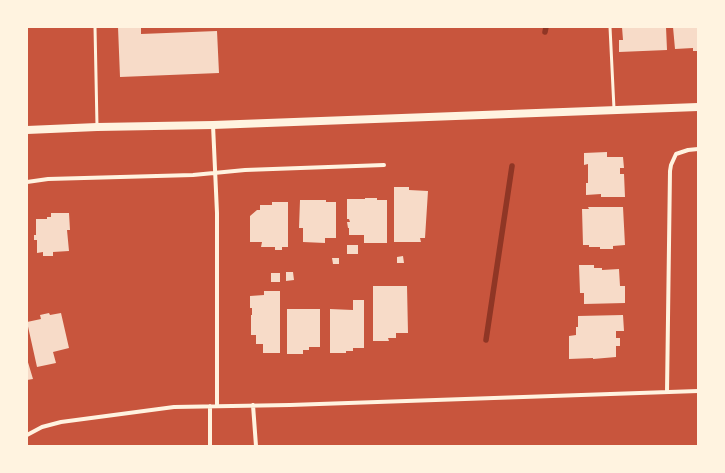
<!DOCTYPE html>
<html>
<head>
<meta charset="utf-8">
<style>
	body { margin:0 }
	#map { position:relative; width:725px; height:473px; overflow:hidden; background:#c8553d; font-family:Figtree,sans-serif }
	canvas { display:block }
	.frame { position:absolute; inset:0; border:28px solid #fff3e0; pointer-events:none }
</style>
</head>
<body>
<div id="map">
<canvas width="725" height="473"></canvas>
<div class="frame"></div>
</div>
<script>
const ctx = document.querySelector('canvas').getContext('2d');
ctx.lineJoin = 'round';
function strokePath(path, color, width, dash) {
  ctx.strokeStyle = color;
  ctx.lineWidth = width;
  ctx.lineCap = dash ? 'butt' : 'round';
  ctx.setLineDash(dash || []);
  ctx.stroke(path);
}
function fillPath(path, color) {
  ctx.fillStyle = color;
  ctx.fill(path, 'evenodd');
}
const stream = new Path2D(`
	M 545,32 L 546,27
	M 486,340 L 512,166`);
const building = new Path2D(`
	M 118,27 L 141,27 L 141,34 L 217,31 L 219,73 L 120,77 Z
	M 622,27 L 666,27 L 667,50 L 619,52 L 619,40 L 623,40 Z
	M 673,27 L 698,27 L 698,51 L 693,51 L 693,48 L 675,49 Z
	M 607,152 L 607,157 L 623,157 L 624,168 L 620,168 L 620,174 L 624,174 L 625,197 L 601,197 L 601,194 L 586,195 L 586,183 L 588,183 L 588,164 L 584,165 L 584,153 Z
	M 394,187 L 409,187 L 409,190 L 428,191 L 425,238 L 420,238 L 421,242 L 394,242 Z
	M 365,198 L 377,198 L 377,200 L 387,200 L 387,243 L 364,243 L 364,235 L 349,235 L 349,228 L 348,228 L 347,222 L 350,222 L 349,219 L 347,219 L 347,199 L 365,199 Z
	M 300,200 L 326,200 L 326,202 L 336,202 L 336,238 L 325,238 L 325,243 L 303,242 L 303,228 L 299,228 Z
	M 272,202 L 288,202 L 288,247 L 282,247 L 282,250 L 275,250 L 275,247 L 261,247 L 262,242 L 250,242 L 250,216 L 257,210 L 260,210 L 260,205 L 272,205 Z
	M 588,207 L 623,207 L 625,245 L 613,246 L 613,249 L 600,249 L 600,247 L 589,247 L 589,245 L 583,245 L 582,209 L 589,209 Z
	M 51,213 L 69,213 L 70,230 L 67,230 L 69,251 L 53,252 L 53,256 L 43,256 L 43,252 L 37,253 L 37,240 L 34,240 L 34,235 L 36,235 L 36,219 L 47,219 L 47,217 L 51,217 Z
	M 347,245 L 358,245 L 358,254 L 347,254 Z
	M 403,256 L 404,263 L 397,263 L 397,257 Z
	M 332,258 L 339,258 L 339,264 L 333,264 Z
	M 579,265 L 594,265 L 594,268 L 602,268 L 602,270 L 619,269 L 620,286 L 625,286 L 625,303 L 584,304 L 584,293 L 580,293 Z
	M 286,272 L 293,272 L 294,280 L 286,281 Z
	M 271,273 L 280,273 L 280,282 L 271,282 Z
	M 373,286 L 407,286 L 408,333 L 396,333 L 396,338 L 388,338 L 389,341 L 373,341 Z
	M 264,291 L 280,291 L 280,353 L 263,353 L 263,344 L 256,344 L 256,335 L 251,335 L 251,315 L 252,315 L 252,308 L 250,308 L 250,296 L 264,295 Z
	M 353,300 L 364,300 L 364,348 L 353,348 L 353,351 L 346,351 L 346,353 L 330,353 L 330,309 L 353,310 Z
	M 287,309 L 320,309 L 320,347 L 309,347 L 309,350 L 303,350 L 303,354 L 287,354 Z
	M 49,313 L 50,315 L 61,313 L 69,348 L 53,352 L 56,363 L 37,367 L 27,322 L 41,319 L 40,315 Z
	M 623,315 L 624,331 L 616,331 L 616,338 L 620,338 L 620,346 L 616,346 L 616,357 L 593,359 L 593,358 L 569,359 L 569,336 L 576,335 L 576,327 L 578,327 L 578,316 Z
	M 27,359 L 33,379 L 27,380 Z`);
const service = new Path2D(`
	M 95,27 L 97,126
	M 610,27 L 614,109`);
const minor = new Path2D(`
	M 213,125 L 217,213 L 217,406
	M 27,182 L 48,179 L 193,175 L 245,170 L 384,165
	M 667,392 L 670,171 L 671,165 L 676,154 L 688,150 L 698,149
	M 253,405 L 256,446
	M 210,406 L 210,446
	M 27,435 L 42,427 L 61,422 L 174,407 L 290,405 L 698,391`);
const secondary = new Path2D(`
	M 27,130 L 97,127 L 213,125 L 698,107`);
strokePath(stream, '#8f3625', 5.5);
fillPath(building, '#f7dbc8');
strokePath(service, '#fff3e0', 3);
strokePath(minor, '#fff3e0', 4);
strokePath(secondary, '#fff3e0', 8);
</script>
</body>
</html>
